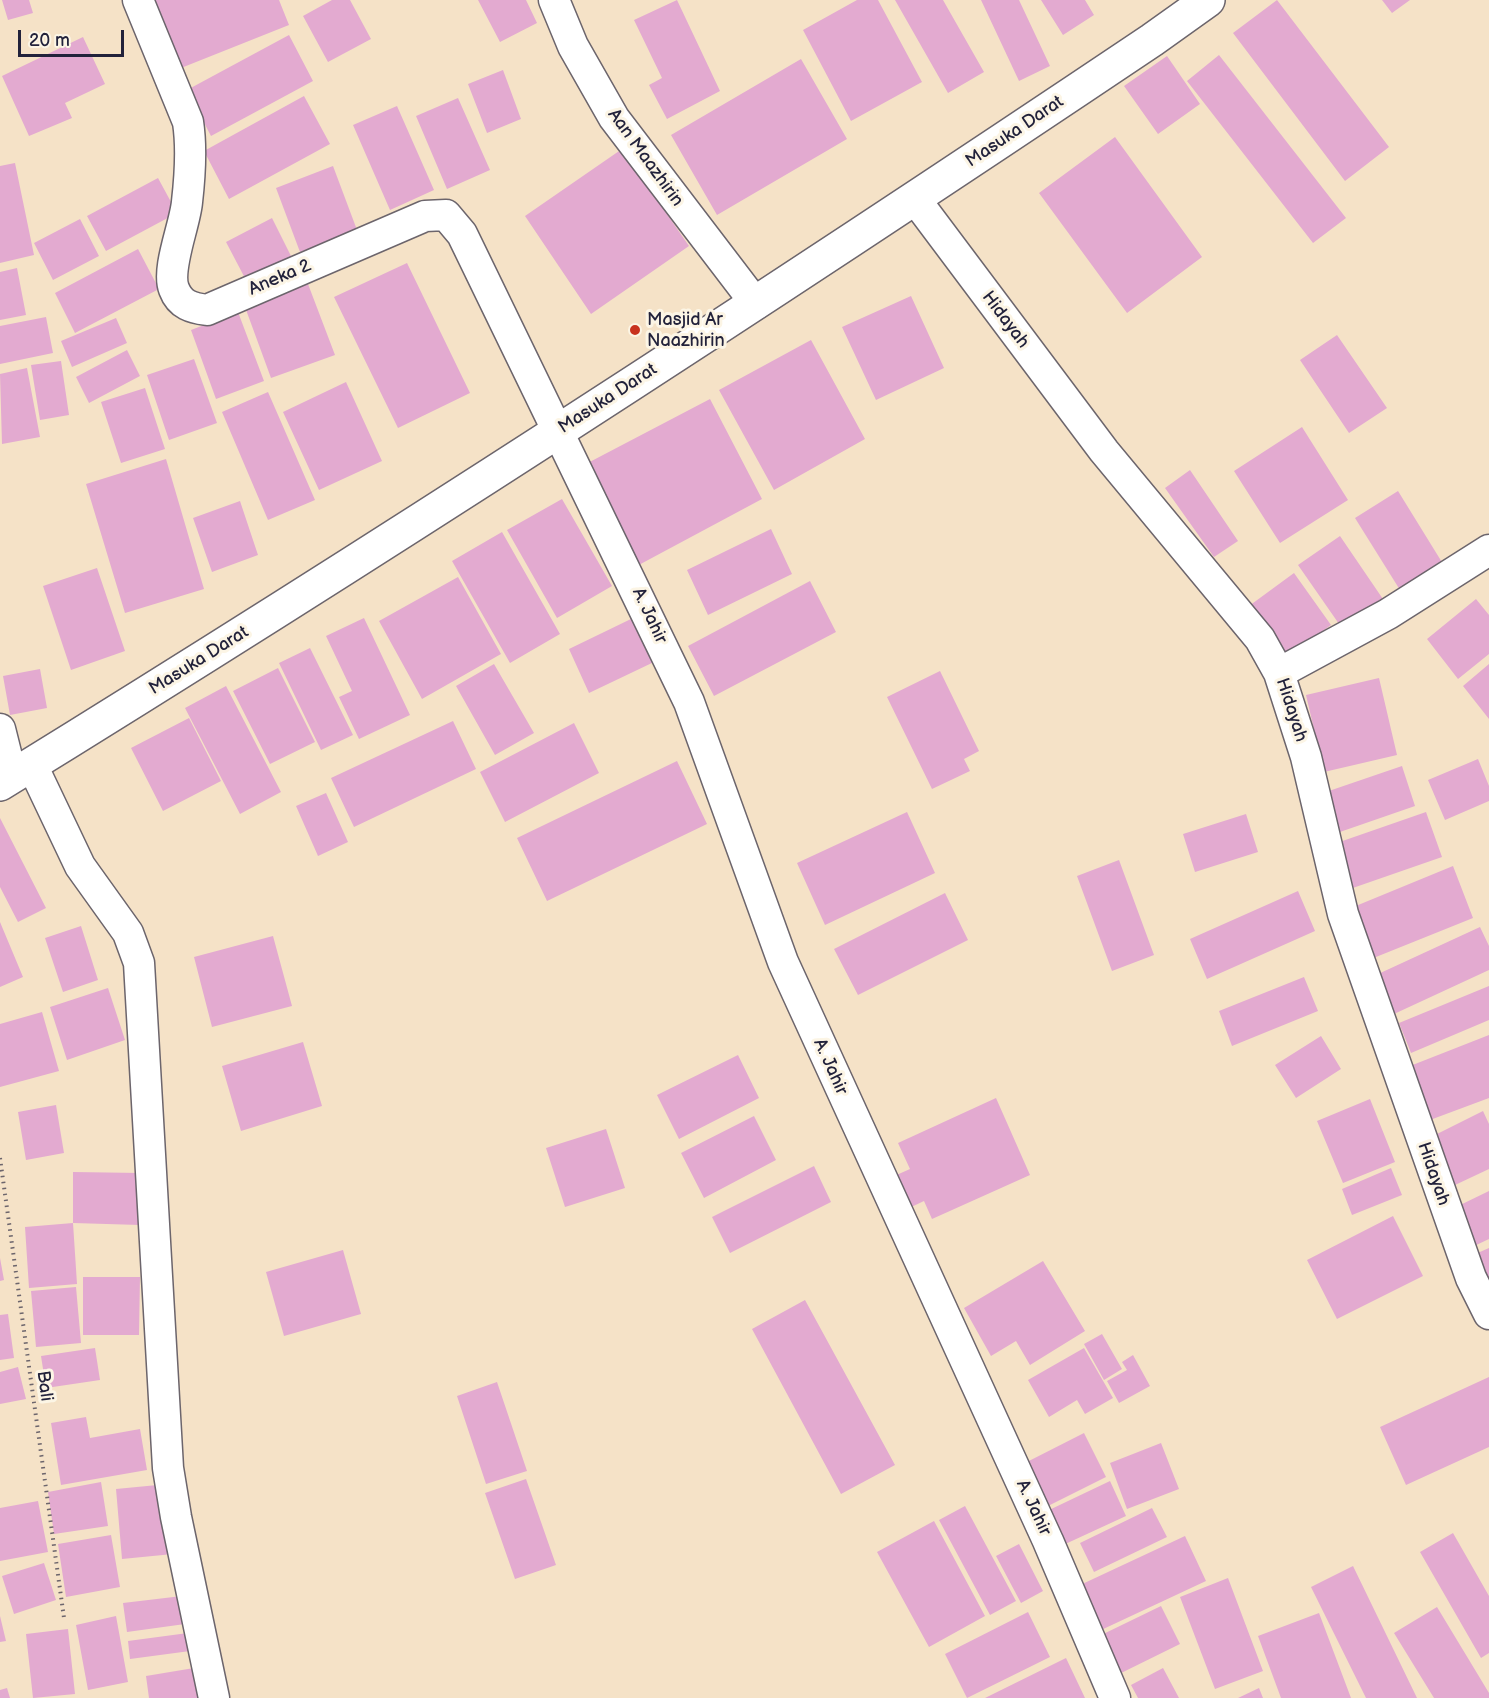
<!DOCTYPE html>
<html>
<head>
<meta charset="utf-8">
<style>
	body { margin:0 }
	#map { position:relative; width:1489px; height:1698px; overflow:hidden; background:#f5e2c7; font-family:"Balsamiq Sans",sans-serif }
	canvas { display:block }
	.scale { position:absolute; left:18px; top:30px; width:106px; height:27px; box-sizing:border-box; border:3px solid #22223b; border-top:0; padding-left:8px; font-size:18px; line-height:21px; white-space:nowrap; color:#22223b; -webkit-text-stroke:4px #fcf5e5; paint-order:stroke }
</style>
</head>
<body>
<div id="map">
<canvas width="1489" height="1698"></canvas>
<div class="scale">20 m</div>
</div>
<script>
const ctx = document.querySelector('canvas').getContext('2d');
ctx.lineJoin = 'round';
function fillPath(path, color) {
  ctx.fillStyle = color;
  ctx.fill(path, 'evenodd');
}
function strokePath(path, color, width, dash) {
  ctx.strokeStyle = color;
  ctx.lineWidth = width;
  ctx.lineCap = dash ? 'butt' : 'round';
  ctx.setLineDash(dash || []);
  ctx.stroke(path);
}
function write(font, color, halo, rows, align = 'center') {
  ctx.font = font + ' "Balsamiq Sans",sans-serif';
  ctx.lineWidth = 6;
  ctx.setLineDash([]);
  ctx.textBaseline = 'middle';
  ctx.strokeStyle = halo;
  ctx.fillStyle = color;
  for (const [text, x, y, turn = 0] of rows) {
    ctx.save();
    ctx.translate(x, y);
    ctx.rotate((+turn || 0) * Math.PI / 180);
    ctx.textAlign = isNaN(turn) ? turn : align;
    if (halo) ctx.strokeText(text, 0, 0);
    ctx.fillText(text, 0, 0);
    ctx.restore();
  }
}
const building = new Path2D(`
	M 2,0 L 29,0 L 33,13 L 8,20 Z
	M 149,0 L 279,0 L 289,25 L 176,70 Z
	M 332,0 L 350,0 L 371,39 L 328,62 L 303,16 Z
	M 478,0 L 526,0 L 537,23 L 500,42 Z
	M 677,0 L 720,91 L 667,119 L 649,85 L 662,78 L 634,20 Z
	M 857,0 L 878,0 L 922,82 L 851,121 L 803,30 Z
	M 895,0 L 943,0 L 984,72 L 948,93 Z
	M 981,0 L 1019,0 L 1050,66 L 1019,81 Z
	M 1041,0 L 1085,0 L 1094,15 L 1063,35 Z
	M 1277,0 L 1389,147 L 1345,181 L 1233,33 Z
	M 1382,0 L 1410,0 L 1392,13 Z
	M 289,35 L 313,81 L 211,136 L 187,90 Z
	M 83,37 L 105,84 L 65,103 L 72,118 L 29,136 L 2,76 Z
	M 1219,55 L 1346,218 L 1313,243 L 1187,81 Z
	M 1167,56 L 1200,104 L 1158,134 L 1124,86 Z
	M 801,59 L 847,139 L 717,215 L 671,135 Z
	M 503,70 L 521,119 L 487,133 L 468,84 Z
	M 304,96 L 330,144 L 229,199 L 204,151 Z
	M 458,98 L 490,170 L 447,189 L 416,116 Z
	M 397,106 L 434,190 L 390,210 L 353,125 Z
	M 1115,137 L 1202,257 L 1127,313 L 1039,193 Z
	M 622,149 L 689,246 L 591,314 L 525,216 Z
	M 15,163 L 34,255 L 0,263 L 0,166 Z
	M 333,166 L 357,230 L 300,252 L 276,188 Z
	M 158,178 L 177,213 L 106,251 L 87,216 Z
	M 272,218 L 292,258 L 247,282 L 226,242 Z
	M 80,219 L 99,256 L 53,280 L 34,243 Z
	M 138,249 L 159,289 L 75,333 L 55,293 Z
	M 407,263 L 470,393 L 398,428 L 334,297 Z
	M 17,268 L 26,315 L 0,320 L 0,272 Z
	M 308,284 L 335,355 L 271,378 L 245,307 Z
	M 911,296 L 944,368 L 876,400 L 842,327 Z
	M 238,312 L 264,381 L 216,399 L 191,330 Z
	M 46,317 L 53,353 L 0,364 L 0,326 Z
	M 116,318 L 127,343 L 72,367 L 61,341 Z
	M 1337,335 L 1387,408 L 1349,433 L 1300,360 Z
	M 811,340 L 865,439 L 774,490 L 719,390 Z
	M 127,350 L 140,376 L 89,403 L 76,377 Z
	M 194,359 L 217,423 L 169,440 L 147,375 Z
	M 61,361 L 69,415 L 40,420 L 31,365 Z
	M 27,368 L 40,437 L 2,444 L 0,374 Z
	M 346,382 L 382,461 L 319,490 L 283,412 Z
	M 145,388 L 165,449 L 121,463 L 101,402 Z
	M 268,392 L 315,500 L 268,520 L 222,412 Z
	M 710,399 L 762,499 L 635,567 L 582,466 Z
	M 1302,427 L 1348,500 L 1280,543 L 1234,471 Z
	M 166,459 L 204,589 L 125,613 L 86,484 Z
	M 1190,470 L 1238,541 L 1214,557 L 1165,488 Z
	M 1398,491 L 1448,572 L 1405,598 L 1355,518 Z
	M 562,499 L 612,586 L 557,618 L 507,530 Z
	M 240,501 L 258,555 L 212,572 L 193,518 Z
	M 771,529 L 792,574 L 708,615 L 687,570 Z
	M 502,532 L 560,634 L 510,663 L 452,561 Z
	M 1340,536 L 1387,605 L 1346,634 L 1298,565 Z
	M 97,568 L 125,651 L 71,670 L 43,586 Z
	M 1294,573 L 1331,625 L 1286,658 L 1249,606 Z
	M 458,577 L 501,654 L 422,699 L 379,621 Z
	M 810,581 L 836,632 L 714,696 L 688,646 Z
	M 1476,599 L 1489,615 L 1489,654 L 1458,679 L 1427,639 Z
	M 364,618 L 410,715 L 359,739 L 339,697 L 352,691 L 326,636 Z
	M 633,618 L 654,662 L 589,693 L 569,649 Z
	M 310,648 L 353,735 L 321,750 L 279,663 Z
	M 494,664 L 534,733 L 495,755 L 456,686 Z
	M 1489,664 L 1489,719 L 1463,686 Z
	M 278,668 L 315,742 L 270,764 L 233,691 Z
	M 40,669 L 47,708 L 10,715 L 3,676 Z
	M 940,671 L 979,751 L 964,759 L 970,771 L 932,789 L 887,697 Z
	M 1379,678 L 1397,755 L 1324,772 L 1306,695 Z
	M 226,686 L 281,792 L 240,814 L 185,708 Z
	M 189,718 L 221,781 L 163,811 L 131,748 Z
	M 453,721 L 476,769 L 354,827 L 331,778 Z
	M 574,723 L 599,773 L 505,822 L 480,772 Z
	M 1478,759 L 1489,786 L 1489,801 L 1445,820 L 1428,780 Z
	M 677,761 L 707,824 L 547,901 L 517,838 Z
	M 1402,766 L 1415,806 L 1337,833 L 1323,793 Z
	M 326,793 L 348,842 L 318,856 L 296,806 Z
	M 907,812 L 935,873 L 825,925 L 797,863 Z
	M 1426,812 L 1442,857 L 1347,890 L 1331,845 Z
	M 1246,814 L 1258,852 L 1195,872 L 1183,834 Z
	M 0,818 L 46,908 L 18,922 L 0,887 Z
	M 1119,860 L 1154,955 L 1112,971 L 1077,876 Z
	M 1453,866 L 1473,918 L 1366,961 L 1346,910 Z
	M 1298,891 L 1315,931 L 1207,979 L 1190,939 Z
	M 945,893 L 968,940 L 858,995 L 834,949 Z
	M 0,922 L 23,977 L 0,987 Z
	M 81,926 L 98,980 L 63,992 L 45,938 Z
	M 1480,927 L 1489,946 L 1489,970 L 1394,1014 L 1376,975 Z
	M 273,936 L 292,1006 L 212,1027 L 194,957 Z
	M 1304,977 L 1318,1011 L 1232,1046 L 1219,1011 Z
	M 1489,986 L 1489,1020 L 1411,1053 L 1399,1023 Z
	M 108,988 L 125,1040 L 67,1060 L 50,1007 Z
	M 42,1012 L 59,1071 L 0,1087 L 0,1024 Z
	M 1489,1035 L 1489,1098 L 1430,1120 L 1410,1066 Z
	M 1321,1036 L 1341,1069 L 1296,1098 L 1275,1065 Z
	M 303,1042 L 322,1106 L 241,1131 L 222,1066 Z
	M 738,1055 L 759,1098 L 679,1139 L 657,1095 Z
	M 996,1098 L 1030,1175 L 932,1219 L 924,1201 L 907,1209 L 892,1177 L 910,1169 L 898,1143 Z
	M 1370,1099 L 1395,1162 L 1343,1183 L 1317,1121 Z
	M 56,1105 L 64,1153 L 26,1160 L 18,1112 Z
	M 1483,1111 L 1489,1124 L 1489,1169 L 1455,1185 L 1431,1137 Z
	M 754,1116 L 776,1160 L 704,1198 L 681,1153 Z
	M 606,1129 L 625,1188 L 565,1207 L 546,1148 Z
	M 814,1166 L 831,1202 L 730,1253 L 712,1217 Z
	M 1391,1168 L 1402,1195 L 1352,1215 L 1342,1189 Z
	M 73,1172 L 141,1173 L 140,1225 L 73,1223 Z
	M 1489,1191 L 1489,1239 L 1472,1247 L 1454,1208 Z
	M 1393,1216 L 1423,1276 L 1337,1319 L 1307,1260 Z
	M 73,1223 L 77,1284 L 29,1288 L 25,1227 Z
	M 1489,1248 L 1489,1283 L 1473,1255 Z
	M 343,1250 L 361,1314 L 284,1336 L 266,1272 Z
	M 0,1258 L 4,1280 L 0,1281 Z
	M 1043,1261 L 1085,1331 L 1030,1365 L 1016,1341 L 991,1356 L 964,1308 Z
	M 83,1277 L 140,1277 L 139,1335 L 83,1335 Z
	M 76,1287 L 81,1343 L 36,1347 L 31,1291 Z
	M 805,1300 L 895,1465 L 841,1494 L 752,1329 Z
	M 8,1314 L 14,1358 L 0,1360 L 0,1315 Z
	M 1102,1334 L 1122,1369 L 1104,1380 L 1084,1344 Z
	M 95,1348 L 100,1380 L 46,1388 L 41,1356 Z
	M 1084,1348 L 1113,1398 L 1085,1414 L 1077,1400 L 1049,1417 L 1028,1380 Z
	M 1133,1355 L 1150,1386 L 1119,1403 L 1107,1381 L 1127,1370 L 1122,1362 Z
	M 18,1367 L 26,1399 L 0,1404 L 0,1372 Z
	M 1489,1377 L 1489,1447 L 1406,1485 L 1380,1427 Z
	M 497,1382 L 527,1471 L 486,1484 L 457,1396 Z
	M 86,1417 L 90,1438 L 140,1429 L 147,1470 L 61,1485 L 51,1423 Z
	M 1084,1433 L 1106,1477 L 1042,1509 L 1021,1465 Z
	M 1161,1443 L 1179,1489 L 1127,1509 L 1110,1463 Z
	M 526,1479 L 556,1565 L 515,1579 L 485,1493 Z
	M 1110,1481 L 1126,1516 L 1061,1546 L 1045,1512 Z
	M 101,1482 L 108,1526 L 54,1534 L 48,1492 Z
	M 168,1484 L 173,1554 L 122,1559 L 116,1489 Z
	M 38,1501 L 48,1552 L 0,1561 L 0,1508 Z
	M 965,1506 L 1016,1601 L 990,1615 L 939,1520 Z
	M 1152,1508 L 1167,1537 L 1094,1572 L 1080,1543 Z
	M 934,1521 L 985,1616 L 929,1647 L 877,1552 Z
	M 1453,1533 L 1489,1596 L 1489,1653 L 1481,1658 L 1420,1552 Z
	M 111,1535 L 120,1587 L 66,1597 L 58,1544 Z
	M 1185,1536 L 1206,1581 L 1099,1631 L 1078,1586 Z
	M 1019,1544 L 1043,1591 L 1021,1603 L 996,1556 Z
	M 44,1563 L 56,1600 L 14,1614 L 2,1576 Z
	M 1353,1566 L 1417,1698 L 1366,1698 L 1311,1587 Z
	M 1228,1578 L 1263,1671 L 1215,1689 L 1180,1597 Z
	M 182,1596 L 185,1624 L 127,1632 L 123,1603 Z
	M 1161,1606 L 1180,1644 L 1111,1678 L 1093,1639 Z
	M 1437,1607 L 1489,1693 L 1489,1698 L 1434,1698 L 1394,1633 Z
	M 1028,1612 L 1050,1657 L 967,1698 L 945,1654 Z
	M 1319,1613 L 1351,1698 L 1281,1698 L 1258,1636 Z
	M 0,1616 L 6,1641 L 0,1642 Z
	M 116,1616 L 128,1682 L 88,1690 L 76,1625 Z
	M 68,1629 L 75,1694 L 33,1698 L 26,1634 Z
	M 188,1633 L 190,1651 L 130,1659 L 128,1641 Z
	M 1066,1658 L 1085,1698 L 985,1698 Z
	M 194,1668 L 199,1698 L 149,1698 L 146,1676 Z
	M 1163,1668 L 1179,1698 L 1138,1698 L 1131,1685 Z
	M 7,1688 L 10,1698 L 0,1698 L 0,1690 Z
	M 1259,1688 L 1263,1698 L 1238,1698 Z`);
const path = new Path2D(`
	M 0,1158 L 64,1618`);
const minor = new Path2D(`
	M 138,0 L 188,122 C 192,148 190,176 187,202 C 185,225 166,269 174,289 C 180,305 192,308 207,310 L 425,216 L 446,215 L 462,234 L 689,702 L 783,962 L 1048,1541 L 1115,1698
	M 554,0 L 573,46 L 614,118 L 756,304
	M 915,199 L 1104,451 L 1260,639 L 1279,673 L 1306,757 L 1343,914 L 1471,1278 L 1489,1314
	M 1279,673 L 1388,614 L 1489,550
	M 0,729 L 12,777
	M 32,765 L 80,866 L 128,933 L 139,963 L 168,1468 L 176,1517 L 214,1698`);
const primary = new Path2D(`
	M 0,784 C 389,544 772,295 1152,40 L 1208,0`);
const markers = [
	[635,330,6,"#c8321e"]
];
const streetNames = [
	["Masuka Darat",1015,132,-34],
	["Aan Maazhirin",645,158,54],
	["Aneka 2",280,278,-23],
	["Hidayah",1005,320,53],
	["Masuka Darat",608,399,-33],
	["A. Jahir",649,616,65],
	["Masuka Darat",199,661,-32],
	["Hidayah",1291,710,72],
	["A. Jahir",830,1067,66],
	["Hidayah",1433,1174,71],
	["Bali",44,1386,82],
	["A. Jahir",1033,1508,65]
];
const poiNames = [
	["Masjid Ar",647,320],
	["Naazhirin",647,341]
];
fillPath(building, '#e3aad0');
strokePath(minor, '#6c656c', 33);
strokePath(primary, '#6c656c', 36);
strokePath(path, '#6c656c', 4, [1.5, 4.5]);
strokePath(minor, '#fff', 30);
strokePath(primary, '#fff', 33);
for (const [x, y, r, color] of markers) {
  const dot = new Path2D();
  dot.arc(x, y, r, 0, 2 * Math.PI);
  ctx.fillStyle = color;
  ctx.fill(dot);
  strokePath(dot, '#fcf5e5', 2);
}
write('18px', '#22223b', '#fcf5e5', streetNames);
write('18px', '#22223b', '#fcf5e5', poiNames, 'left');
</script>
</body>
</html>
